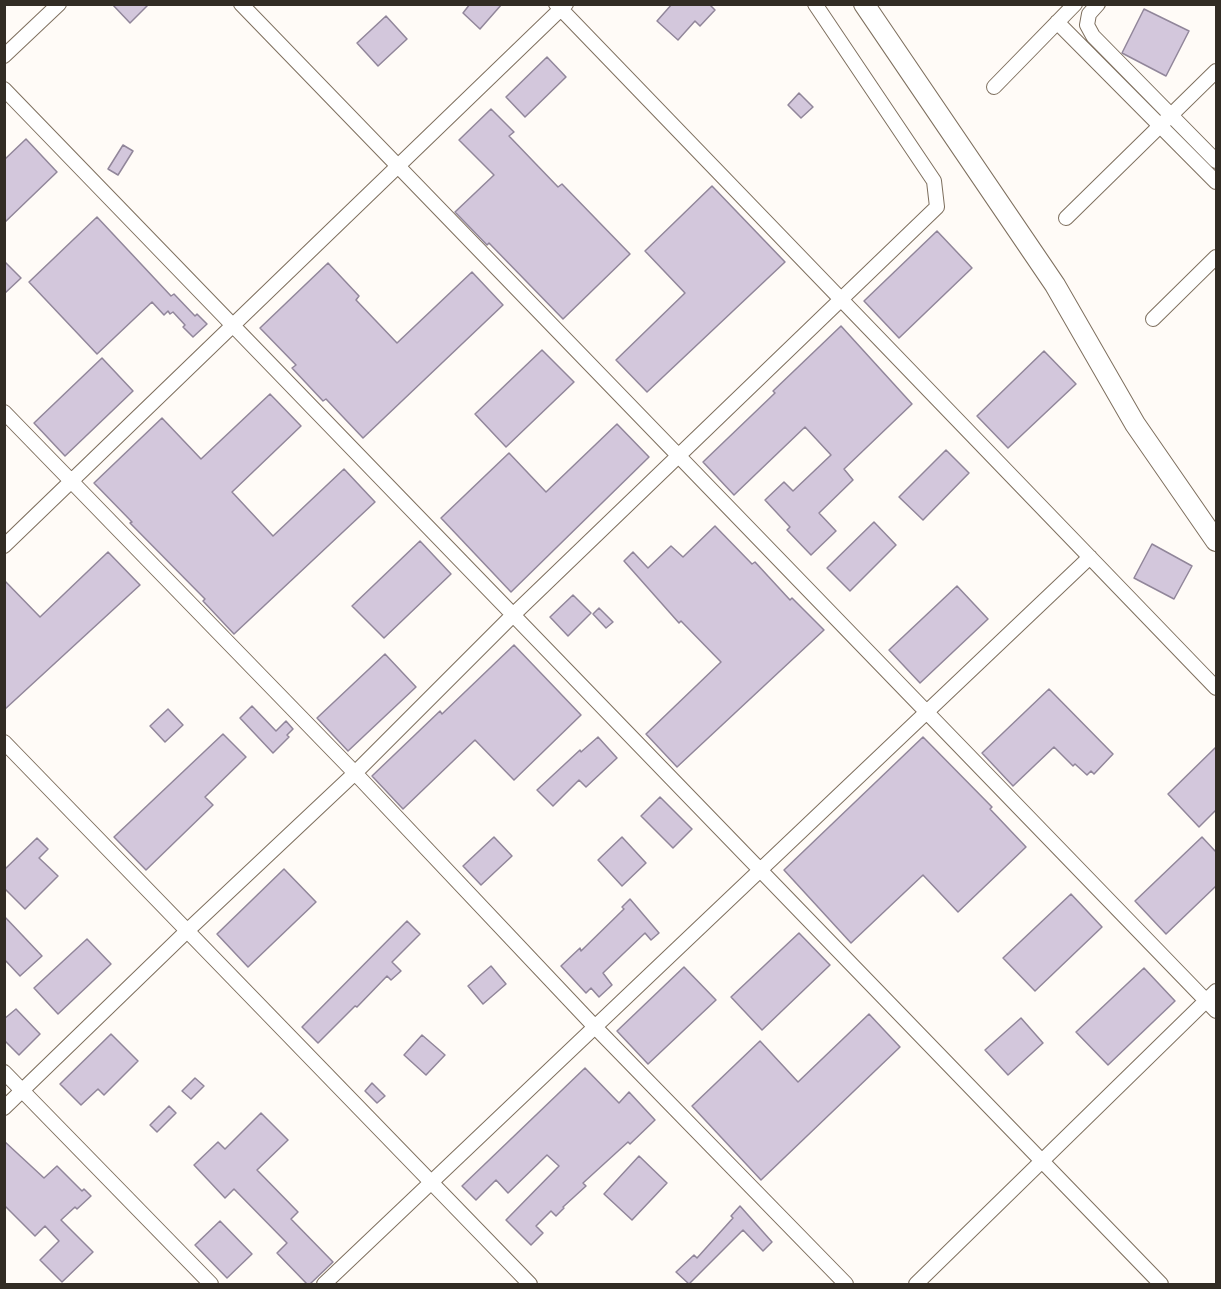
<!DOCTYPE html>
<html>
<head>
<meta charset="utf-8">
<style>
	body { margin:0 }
	#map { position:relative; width:1221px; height:1289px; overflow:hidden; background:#fffbf7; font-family:Raleway,sans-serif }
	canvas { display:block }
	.frame { position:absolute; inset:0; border:6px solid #322c24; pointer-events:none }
</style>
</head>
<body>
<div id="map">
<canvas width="1221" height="1289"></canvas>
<div class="frame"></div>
</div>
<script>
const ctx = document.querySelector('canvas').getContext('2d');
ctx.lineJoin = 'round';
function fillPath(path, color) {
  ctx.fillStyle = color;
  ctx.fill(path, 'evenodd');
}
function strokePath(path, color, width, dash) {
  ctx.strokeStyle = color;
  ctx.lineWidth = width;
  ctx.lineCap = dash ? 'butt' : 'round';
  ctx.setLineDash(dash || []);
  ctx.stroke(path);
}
const building = new Path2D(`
	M 112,4 L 149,4 L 130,23 Z
	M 470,4 L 502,4 L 480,29 L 463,13 Z
	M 672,4 L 709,4 L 715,10 L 700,26 L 695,21 L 678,40 L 657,21 Z
	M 1144,9 L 1189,31 L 1166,76 L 1122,53 Z
	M 386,16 L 407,39 L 378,66 L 357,43 Z
	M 547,57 L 566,77 L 525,117 L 506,97 Z
	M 799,93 L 813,107 L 801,118 L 788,105 Z
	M 491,109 L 514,132 L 509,136 L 558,187 L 562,184 L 630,254 L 563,319 L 489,243 L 487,245 L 455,212 L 494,175 L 459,140 Z
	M 26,139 L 57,172 L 4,223 L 4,160 Z
	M 123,145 L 133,151 L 118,175 L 108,169 Z
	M 712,186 L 785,262 L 647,392 L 616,360 L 685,293 L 645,251 Z
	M 97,217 L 171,296 L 174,294 L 195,316 L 197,314 L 207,324 L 193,337 L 183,327 L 185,325 L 173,312 L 170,314 L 168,311 L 164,315 L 152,302 L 97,354 L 29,282 Z
	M 937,231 L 972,268 L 899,338 L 864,301 Z
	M 4,261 L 21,278 L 4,294 Z
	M 328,263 L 359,296 L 356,300 L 397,343 L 472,272 L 503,305 L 363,438 L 326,399 L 323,401 L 292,368 L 296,365 L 260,328 Z
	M 841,326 L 912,404 L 844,469 L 853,480 L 819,513 L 836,531 L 811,555 L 787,530 L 790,527 L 765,500 L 784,482 L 793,491 L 831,455 L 805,427 L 734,495 L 703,462 L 775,393 L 773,391 Z
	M 542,350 L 574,382 L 506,447 L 475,414 Z
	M 1044,351 L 1076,384 L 1008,448 L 977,416 Z
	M 102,358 L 133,391 L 65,456 L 34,423 Z
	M 270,394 L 301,426 L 232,492 L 273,536 L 344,469 L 375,502 L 234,634 L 203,601 L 205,599 L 130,523 L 132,522 L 94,483 L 162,418 L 201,459 Z
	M 617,424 L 649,457 L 511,592 L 441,518 L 509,453 L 546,492 Z
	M 946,450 L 969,473 L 923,520 L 899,497 Z
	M 874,522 L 896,545 L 850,591 L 827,568 Z
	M 715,526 L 752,564 L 755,562 L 790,600 L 792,598 L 824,630 L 677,767 L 646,734 L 721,662 L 681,621 L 679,623 L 624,561 L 633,552 L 648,568 L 671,546 L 683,557 Z
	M 420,541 L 451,574 L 384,638 L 352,606 Z
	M 1152,544 L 1192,566 L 1174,599 L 1134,578 Z
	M 108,552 L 140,585 L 4,710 L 4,580 L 40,617 Z
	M 957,586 L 988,619 L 920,683 L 889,650 Z
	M 573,595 L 591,613 L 568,636 L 550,617 Z
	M 599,608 L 613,622 L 606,628 L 593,614 Z
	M 514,645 L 581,715 L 514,780 L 475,740 L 403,809 L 372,776 L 440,711 L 442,714 Z
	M 385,654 L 416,687 L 348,751 L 317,718 Z
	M 1049,689 L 1113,754 L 1094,774 L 1091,771 L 1087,775 L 1075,764 L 1073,766 L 1054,747 L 1013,786 L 982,753 Z
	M 252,706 L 276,731 L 286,721 L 293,729 L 287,735 L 289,737 L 273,753 L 240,718 Z
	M 168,709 L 183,725 L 165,742 L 150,726 Z
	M 223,734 L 246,757 L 205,797 L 213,805 L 146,870 L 114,837 Z
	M 598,737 L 617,758 L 586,787 L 579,780 L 553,806 L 537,790 L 580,750 L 581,752 Z
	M 923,737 L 992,807 L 990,809 L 1026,847 L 958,912 L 923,875 L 851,943 L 784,870 Z
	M 1216,747 L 1216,810 L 1199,827 L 1168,794 Z
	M 660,797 L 692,829 L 673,848 L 641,816 Z
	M 494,837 L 512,856 L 481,885 L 463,866 Z
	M 622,837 L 646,863 L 622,886 L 598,860 Z
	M 1202,837 L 1216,852 L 1216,886 L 1166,934 L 1135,901 Z
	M 37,838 L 48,849 L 39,858 L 58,876 L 25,909 L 4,888 L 4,870 Z
	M 284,869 L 316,902 L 248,967 L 217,934 Z
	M 1071,894 L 1102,927 L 1035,991 L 1003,958 Z
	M 630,899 L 659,933 L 651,940 L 645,933 L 603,973 L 612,985 L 599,997 L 591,988 L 586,993 L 561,966 L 580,948 L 581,951 L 624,909 L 622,907 Z
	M 4,916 L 42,956 L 20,976 L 4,959 Z
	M 407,921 L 420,934 L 392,962 L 401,971 L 391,980 L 387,976 L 357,1007 L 355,1006 L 318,1043 L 302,1027 Z
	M 799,933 L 830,965 L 762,1030 L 731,997 Z
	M 87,939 L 111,964 L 58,1014 L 34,988 Z
	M 491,966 L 506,984 L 483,1004 L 468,986 Z
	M 684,967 L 716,1000 L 648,1064 L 617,1031 Z
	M 1144,968 L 1175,1001 L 1108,1065 L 1076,1032 Z
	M 16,1009 L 40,1034 L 19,1055 L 4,1040 L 4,1019 Z
	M 869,1014 L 900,1047 L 761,1180 L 692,1106 L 760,1041 L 798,1082 Z
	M 1021,1018 L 1043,1043 L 1008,1075 L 985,1050 Z
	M 111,1034 L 138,1061 L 104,1095 L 98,1089 L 81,1105 L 60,1084 Z
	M 422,1035 L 445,1055 L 426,1075 L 404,1055 Z
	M 585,1068 L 619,1103 L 629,1092 L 655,1120 L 630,1144 L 628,1142 L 583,1183 L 586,1186 L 563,1207 L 564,1208 L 556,1216 L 551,1211 L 536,1226 L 543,1233 L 531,1245 L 506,1220 L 559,1166 L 547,1155 L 508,1193 L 496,1180 L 476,1200 L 462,1186 Z
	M 195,1078 L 204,1086 L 191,1099 L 182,1091 Z
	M 372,1083 L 385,1096 L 377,1103 L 365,1091 Z
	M 169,1106 L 176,1113 L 157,1132 L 150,1125 Z
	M 261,1113 L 288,1140 L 257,1170 L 298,1212 L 291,1219 L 333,1262 L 310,1284 L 307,1284 L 277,1253 L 287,1243 L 234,1189 L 225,1198 L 194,1165 L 218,1142 L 225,1149 Z
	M 4,1141 L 44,1178 L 57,1166 L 82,1191 L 84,1189 L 91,1196 L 77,1209 L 75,1207 L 61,1220 L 93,1252 L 62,1282 L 40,1260 L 59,1241 L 45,1226 L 35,1236 L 4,1205 Z
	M 639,1156 L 667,1183 L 632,1220 L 604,1194 Z
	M 740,1206 L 772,1242 L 763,1251 L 743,1230 L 689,1284 L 676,1272 L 694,1255 L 697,1258 L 733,1218 L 731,1216 Z
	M 220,1221 L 252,1254 L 227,1278 L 195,1245 Z`);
const street = new Path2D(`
	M 241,4 L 1216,1011
	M 556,4 L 1216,688
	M 1098,4 L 1089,14 L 1087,25 L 1093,36 L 1216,161
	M 1057,22 L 1216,182
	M 4,56 L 59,4
	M 994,87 L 1075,4
	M 4,89 L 1161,1284
	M 1066,218 L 1216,71
	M 1153,319 L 1216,257
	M 4,412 L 355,773 L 595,1027 L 846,1284
	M 4,546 L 566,4
	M 4,742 L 530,1284
	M 4,1072 L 211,1284
	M 4,1108 L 187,931 L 355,773 L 514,614 L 937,207 L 934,181 L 815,4
	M 324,1284 L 1090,557
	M 916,1284 L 1216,991`);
const secondary = new Path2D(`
	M 864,4 L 1055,285 L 1135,424 L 1216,541`);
fillPath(building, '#d3c7dc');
strokePath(building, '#91869a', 1.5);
strokePath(street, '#7e6f5e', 16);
strokePath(secondary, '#7e6f5e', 22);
strokePath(street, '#fff', 14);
strokePath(secondary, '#fff', 20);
</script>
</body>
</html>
